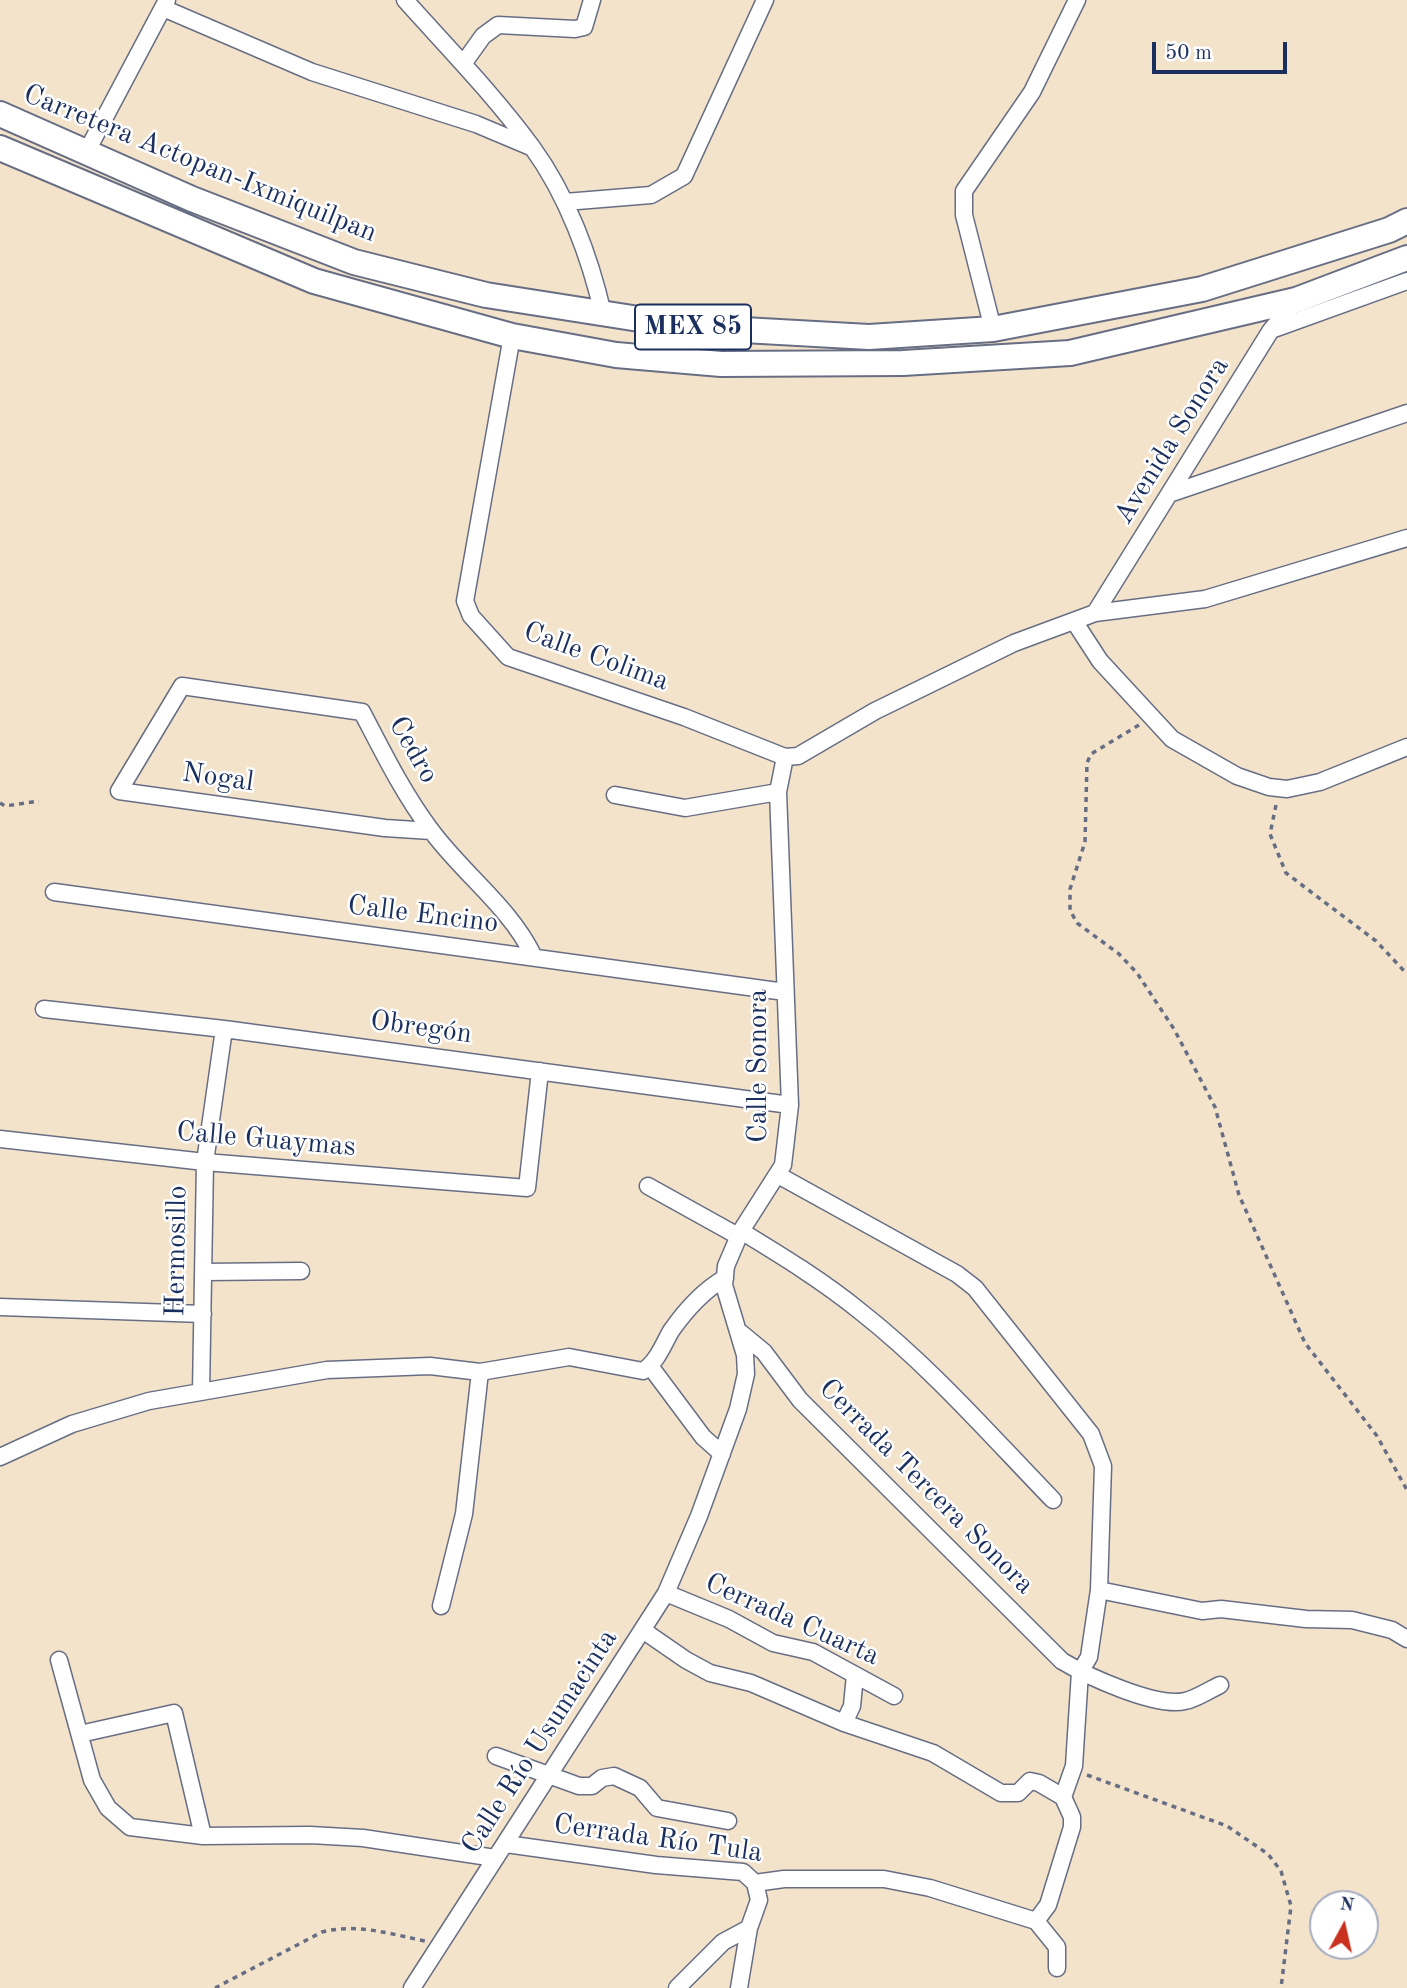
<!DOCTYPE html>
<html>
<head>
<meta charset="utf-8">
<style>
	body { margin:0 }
	#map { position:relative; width:1407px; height:1988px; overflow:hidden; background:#f4e3cb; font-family:"Old Standard TT",serif }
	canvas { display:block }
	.north { position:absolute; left:1309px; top:1890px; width:70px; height:70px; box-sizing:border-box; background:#fff; border:2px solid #a4acbf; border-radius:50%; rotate:8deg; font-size:19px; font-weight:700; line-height:28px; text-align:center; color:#1b2f5e }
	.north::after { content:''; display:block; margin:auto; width:24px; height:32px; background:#c8321e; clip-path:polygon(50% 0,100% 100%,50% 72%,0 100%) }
	.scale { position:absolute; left:1152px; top:42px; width:135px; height:32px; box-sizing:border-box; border:4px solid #1b2f5e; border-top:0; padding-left:9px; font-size:21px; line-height:24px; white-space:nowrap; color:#1b2f5e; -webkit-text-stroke:5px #fff; paint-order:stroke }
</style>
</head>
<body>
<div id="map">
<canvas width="1407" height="1988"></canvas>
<div class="north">N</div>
<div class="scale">50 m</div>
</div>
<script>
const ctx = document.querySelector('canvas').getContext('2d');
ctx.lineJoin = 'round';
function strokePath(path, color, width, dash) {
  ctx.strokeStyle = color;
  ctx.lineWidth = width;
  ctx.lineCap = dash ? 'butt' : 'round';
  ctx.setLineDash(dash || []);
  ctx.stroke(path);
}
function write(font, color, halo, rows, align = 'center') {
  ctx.font = font + ' "Old Standard TT",serif';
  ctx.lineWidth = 5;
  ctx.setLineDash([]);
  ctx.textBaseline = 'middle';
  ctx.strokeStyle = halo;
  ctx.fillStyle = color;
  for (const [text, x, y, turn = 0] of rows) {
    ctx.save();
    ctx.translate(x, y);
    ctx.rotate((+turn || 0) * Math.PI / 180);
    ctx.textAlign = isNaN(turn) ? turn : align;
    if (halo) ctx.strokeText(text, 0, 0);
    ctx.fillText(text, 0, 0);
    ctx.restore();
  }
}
const path = new Path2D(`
	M 1139,725 L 1091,754 L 1087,763 L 1085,842 L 1070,889 L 1070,910 L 1077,923 L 1119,954 L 1137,973 L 1174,1029 L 1215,1107 L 1239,1195 L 1305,1343 L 1377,1436 L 1407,1490
	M 0,803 L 5,806 L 39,801
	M 1276,805 L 1270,834 L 1286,873 L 1376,941 L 1407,974
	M 1087,1775 L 1227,1826 L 1268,1854 L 1281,1871 L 1291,1906 L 1281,1988
	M 215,1988 L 322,1932 C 357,1923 390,1934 425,1941`);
const street = new Path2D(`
	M 405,0 C 448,48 494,95 532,147 C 567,195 590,257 603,314
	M 163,8 L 312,72 L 476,124 L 533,148
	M 463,64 L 483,36 L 498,25 L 575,29 L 584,27 L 592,0
	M 87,151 L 167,0
	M 565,202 L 651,195 L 684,176 L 765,0
	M 993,329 L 964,215 L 964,191 L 1032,92 L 1077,0
	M 1271,330 L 1407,281
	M 512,336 L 465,601 L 471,616 L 508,657 L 684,717 L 785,757 L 798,756 L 875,711 L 1014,643 L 1095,613 L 1205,599 L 1407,538
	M 1172,493 L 1407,413
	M 1095,613 L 1271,330 L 1296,300
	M 1074,621 L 1100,661 L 1172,739 L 1237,776 L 1269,787 L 1287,789 L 1320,782 L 1407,747
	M 615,795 L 685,808 L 778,792
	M 431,831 L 385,828 L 119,791 L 182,686 L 362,712 C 383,752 403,793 430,829 C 462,873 509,906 533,955
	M 54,892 L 785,992
	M 44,1009 L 224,1029 L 790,1105
	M 0,1139 L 205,1162 L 527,1188 L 540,1071
	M 778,1175 L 957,1274 L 975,1288 L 1091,1434 L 1103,1466 L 1099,1590 L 1089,1657 L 1080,1672 L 1074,1766 L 1063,1797 L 1072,1817 L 1072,1827 L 1048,1905 L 1036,1921
	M 648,1186 L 738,1236
	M 741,1231 C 782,1256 823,1281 861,1312 C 931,1367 991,1436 1053,1500
	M 204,1272 L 301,1271
	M 0,1307 L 203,1314
	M 741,1333 L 764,1352 L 800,1400 L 1062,1661 C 1087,1676 1156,1708 1185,1701 C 1196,1699 1209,1690 1220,1685
	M 650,1366 L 703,1437 L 722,1454
	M 201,1392 L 205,1162 L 224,1029
	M 0,1457 L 72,1424 L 149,1401 L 327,1370 L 430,1366 L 480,1372 L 569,1357 L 643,1371 C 657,1362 663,1345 671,1331 C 685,1311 704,1290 725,1278
	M 1099,1590 L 1202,1611 L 1221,1609 L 1306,1619 L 1352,1620 L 1392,1630 L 1407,1639
	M 666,1593 L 729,1619 L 773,1643 L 813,1652 L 894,1696
	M 441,1606 L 464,1514 L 480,1372
	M 644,1631 L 686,1660 L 710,1673 L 751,1683 L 844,1723 L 933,1753 L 1001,1793 L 1018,1793 L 1030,1781 L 1039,1783 L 1063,1797
	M 59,1660 L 92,1780 L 108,1808 L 130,1827 L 203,1836 L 310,1835 L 363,1838 L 495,1858
	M 844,1723 L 852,1706 L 855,1675
	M 80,1734 L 174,1713 L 203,1836
	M 496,1756 L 579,1786 L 592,1786 L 602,1778 L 614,1776 L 640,1788 L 657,1808 L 728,1821
	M 506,1844 L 656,1865 L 743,1872 L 755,1883 L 784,1879 L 884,1879 L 930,1888 L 1036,1921 L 1057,1947 L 1057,1968
	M 412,1988 L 666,1593 L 699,1516 L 738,1409 L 746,1374 L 745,1355 L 724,1285 L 726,1266 L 741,1231 L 783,1165 L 790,1105 L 778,792 L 785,757
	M 677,1988 L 723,1942 L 749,1928 L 759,1900 L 755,1883
	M 739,1988 L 749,1928`);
const primary = new Path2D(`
	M 0,114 L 192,199 L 354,262 L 486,295 L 690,327 L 869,337 L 993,329 L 1202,289 L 1389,230 L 1407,221
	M 0,148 L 314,281 L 512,336 L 616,355 L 721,364 L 903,363 L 1070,353 L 1296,300 L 1407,258`);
const shields = [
	[693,327,116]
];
const shieldNames = [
	["MEX 85",693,327]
];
const streetNames = [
	["Carretera Actopan-Ixmiquilpan",200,164,22],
	["Avenida Sonora",1172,441,-58],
	["Calle Colima",596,657,20],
	["Cedro",413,750,60],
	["Nogal",218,778,8],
	["Calle Encino",423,915,7],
	["Obregón",421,1028,8],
	["Calle Sonora",759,1066,-90],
	["Calle Guaymas",266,1140,5],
	["Hermosillo",177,1251,-89],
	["Cerrada Tercera Sonora",926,1487,45],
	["Cerrada Cuarta",792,1620,24],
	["Calle Río Usumacinta",540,1742,-57],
	["Cerrada Río Tula",658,1839,8]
];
strokePath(street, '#676e84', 19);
strokePath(primary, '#676e84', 28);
strokePath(path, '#676e84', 3.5, [5, 5]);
strokePath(street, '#fff', 16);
strokePath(primary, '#fff', 24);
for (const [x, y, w] of shields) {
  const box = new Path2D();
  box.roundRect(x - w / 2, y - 22.5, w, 45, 5);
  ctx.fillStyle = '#fff';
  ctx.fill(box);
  strokePath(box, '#1b2f5e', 2);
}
write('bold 26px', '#1b2f5e', null, shieldNames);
write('28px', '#1b2f5e', '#fff', streetNames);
</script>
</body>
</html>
